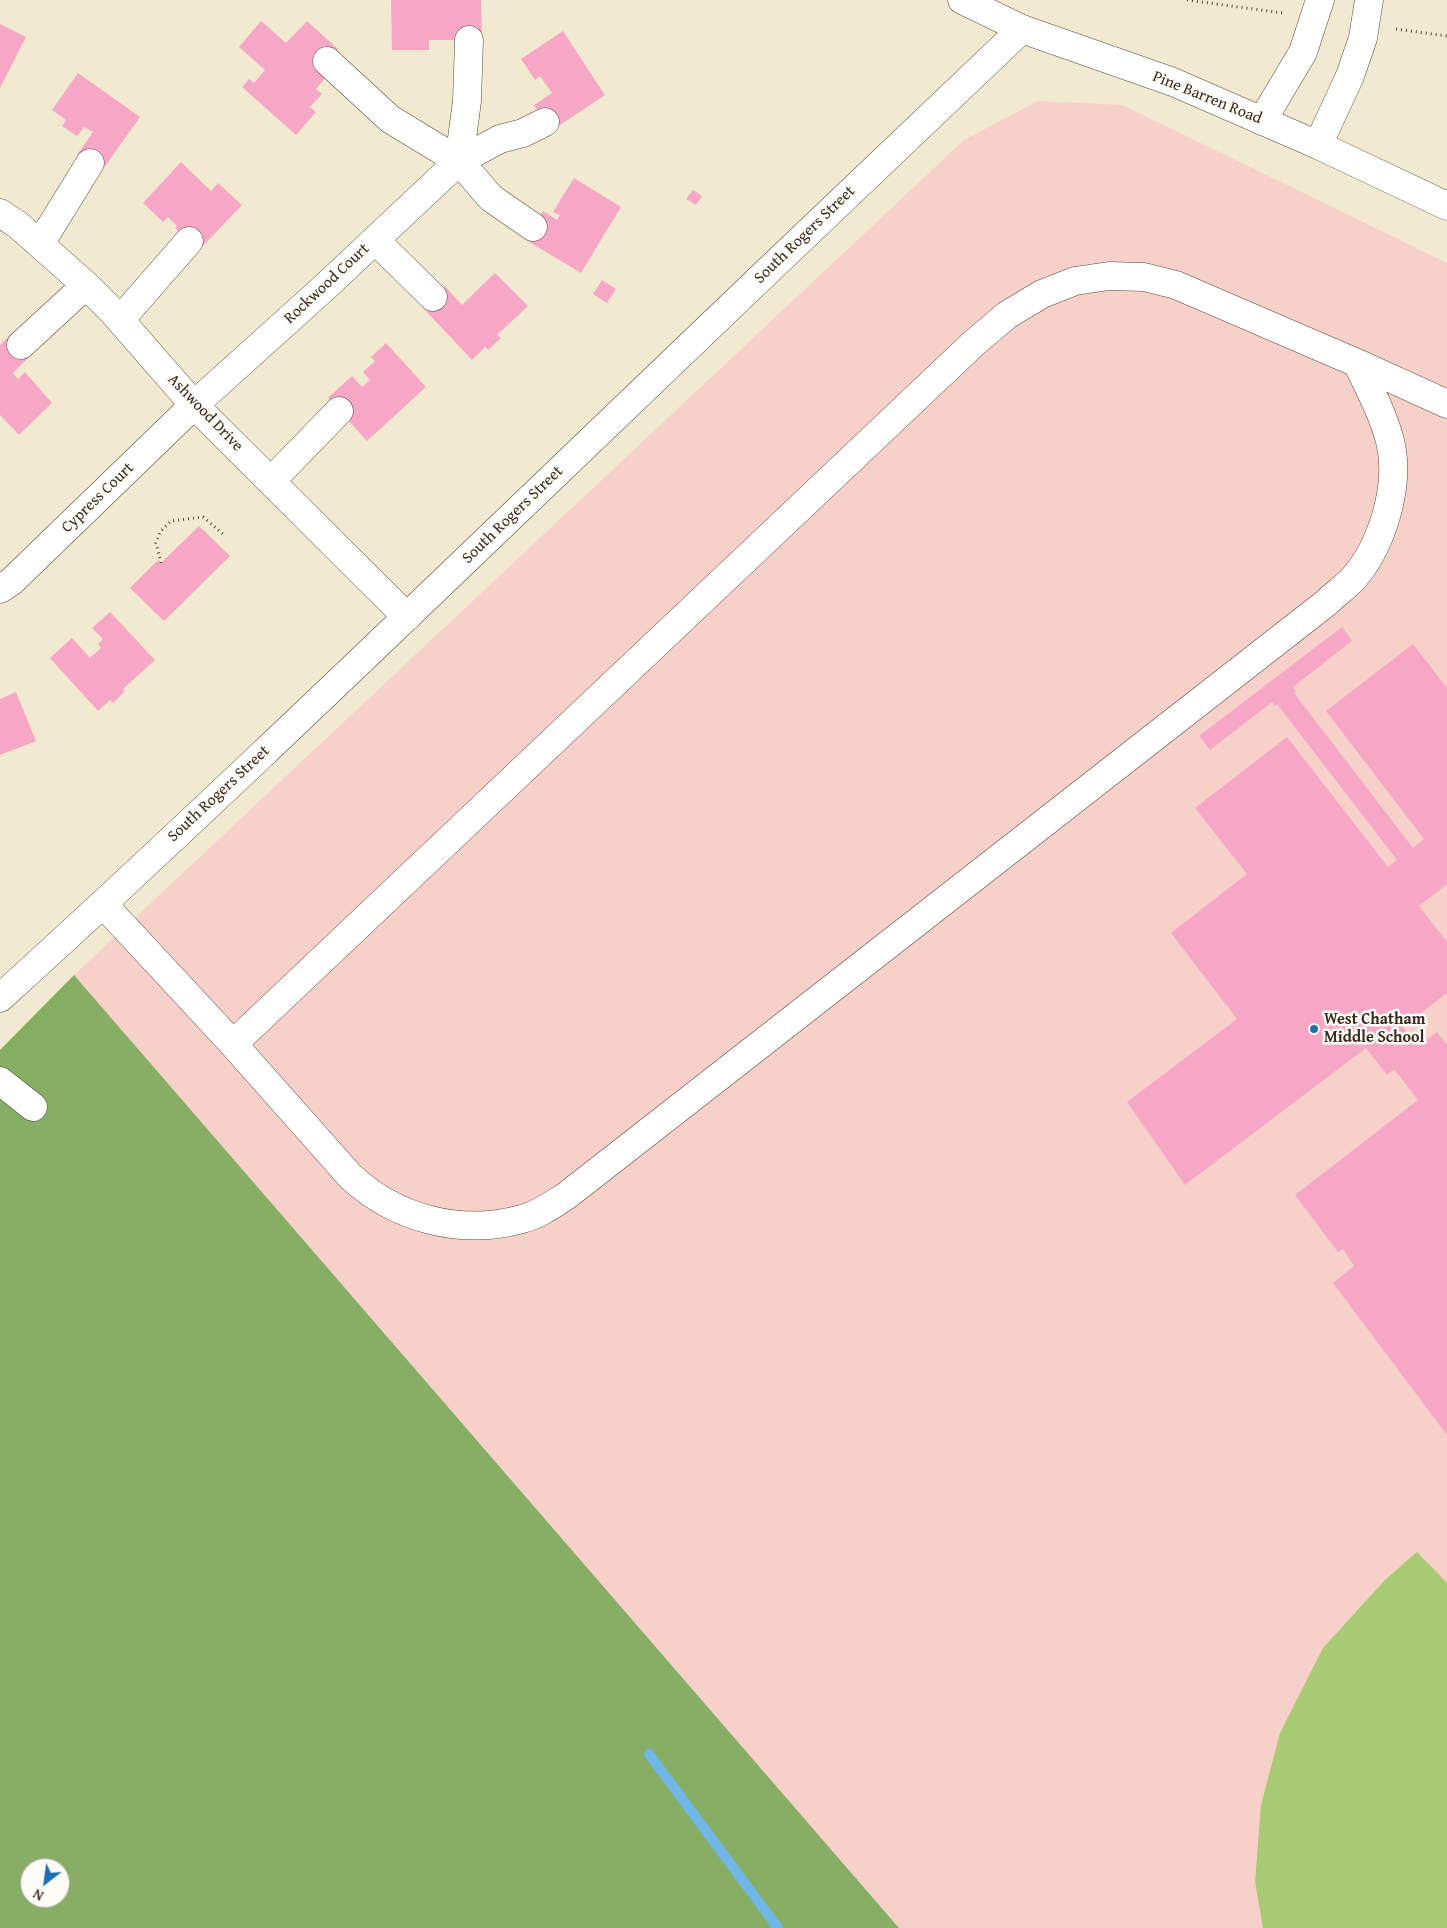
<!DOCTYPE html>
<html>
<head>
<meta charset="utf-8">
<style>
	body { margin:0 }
	#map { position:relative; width:1447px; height:1928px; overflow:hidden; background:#f1ead1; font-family:"Gentium Book Plus",serif }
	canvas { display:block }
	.north { position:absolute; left:20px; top:1858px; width:50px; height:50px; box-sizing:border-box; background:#fdfcf7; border:1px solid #afa8a0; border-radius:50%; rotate:210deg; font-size:14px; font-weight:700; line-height:20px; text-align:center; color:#3b2a1e }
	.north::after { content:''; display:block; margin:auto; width:18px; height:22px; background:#1f6fb2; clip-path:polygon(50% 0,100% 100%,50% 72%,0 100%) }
</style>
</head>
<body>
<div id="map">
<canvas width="1447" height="1928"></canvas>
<div class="north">N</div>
</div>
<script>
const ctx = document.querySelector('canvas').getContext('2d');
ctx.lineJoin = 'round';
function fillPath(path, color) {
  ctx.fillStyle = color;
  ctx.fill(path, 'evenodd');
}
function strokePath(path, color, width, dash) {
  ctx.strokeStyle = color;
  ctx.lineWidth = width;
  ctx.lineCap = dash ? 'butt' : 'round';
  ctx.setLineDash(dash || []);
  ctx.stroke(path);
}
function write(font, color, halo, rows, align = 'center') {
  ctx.font = font + ' "Gentium Book Plus",serif';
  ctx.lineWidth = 5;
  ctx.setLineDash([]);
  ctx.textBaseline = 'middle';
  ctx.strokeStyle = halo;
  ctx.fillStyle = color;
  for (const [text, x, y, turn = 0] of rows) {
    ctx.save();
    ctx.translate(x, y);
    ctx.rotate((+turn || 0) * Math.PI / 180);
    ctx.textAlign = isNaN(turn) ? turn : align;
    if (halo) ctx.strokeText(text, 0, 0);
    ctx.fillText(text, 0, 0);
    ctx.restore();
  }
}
const built = new Path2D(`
	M 1038,101 L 1123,105 L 1447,263 L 1447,1928 L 899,1928 L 74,975 L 964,140 Z`);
const green = new Path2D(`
	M 1417,1552 L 1447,1583 L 1447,1928 L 1263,1928 L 1255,1882 L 1261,1805 L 1280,1733 L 1323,1648 L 1385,1580 Z`);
const forest = new Path2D(`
	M 74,975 L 899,1928 L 0,1928 L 0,1050 ZM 30,1868 L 60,1868 L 60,1898 L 30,1898 Z`);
const stream = new Path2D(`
	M 649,1754 L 778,1928`);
const building = new Path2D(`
	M 391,0 L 481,0 L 482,40 L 429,40 L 429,50 L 392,50 Z
	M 261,21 L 286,43 L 307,21 L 338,49 L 319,71 L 326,77 L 316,89 L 322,94 L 310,107 L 316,112 L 296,135 L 242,87 L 249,79 L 254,83 L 265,70 L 239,47 Z
	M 0,24 L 26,37 L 0,88 Z
	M 563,31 L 605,95 L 551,131 L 534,105 L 552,93 L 540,76 L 535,80 L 521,59 Z
	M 78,73 L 140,117 L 101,172 L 77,155 L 93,132 L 84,127 L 77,136 L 62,126 L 66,120 L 52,110 Z
	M 181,162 L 211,191 L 218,183 L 242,205 L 199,250 L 175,228 L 177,226 L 168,217 L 163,222 L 143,203 Z
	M 574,178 L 621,207 L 581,273 L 526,240 L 543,211 L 557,220 L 560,215 L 553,212 Z
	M 693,190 L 702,196 L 696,205 L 686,199 Z
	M 495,273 L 528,306 L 497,335 L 501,338 L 488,350 L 485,347 L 472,360 L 422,307 L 445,286 L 462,305 Z
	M 602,280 L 616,289 L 607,303 L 593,294 Z
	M 11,334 L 31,355 L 13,373 L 18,379 L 25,372 L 52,403 L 19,435 L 0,415 L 0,345 Z
	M 386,343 L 426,387 L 367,441 L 328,398 L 352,376 L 362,387 L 370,380 L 363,372 L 375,361 L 371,357 Z
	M 199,526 L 230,556 L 164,621 L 130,588 L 158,560 L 161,563 Z
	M 110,612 L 155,660 L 123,689 L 125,691 L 113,703 L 110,700 L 98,711 L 50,658 L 72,638 L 90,658 L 101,648 L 98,644 L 103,639 L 92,628 Z
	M 1342,627 L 1352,641 L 1293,687 L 1296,692 L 1294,693 L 1413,848 L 1424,839 L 1326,711 L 1413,644 L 1447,688 L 1447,884 L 1419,906 L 1447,942 L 1447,993 L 1403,1027 L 1418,1046 L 1437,1032 L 1447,1045 L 1447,1435 L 1333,1283 L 1354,1266 L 1343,1249 L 1338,1252 L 1295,1195 L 1418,1100 L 1394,1069 L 1387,1075 L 1366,1048 L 1185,1185 L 1127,1102 L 1237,1019 L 1171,933 L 1247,874 L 1195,808 L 1287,737 L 1388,867 L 1397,860 L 1277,704 L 1275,706 L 1272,702 L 1210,750 L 1199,736 Z
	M 16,692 L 36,741 L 0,755 L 0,699 Z`);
const path = new Path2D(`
	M 1187,0 L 1283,13
	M 1396,29 L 1447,36
	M 161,563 L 156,543 L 160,532 L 171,521 L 203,517 L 223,534`);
const minor = new Path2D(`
	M 327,61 L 390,119 L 459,161 L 491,198 L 533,227
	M 1262,121 L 1303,52 L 1320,0
	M 1318,145 L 1350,76 L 1363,38 L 1369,0
	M 459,161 L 467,101 L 469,40
	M 0,213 L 18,225 L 86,285 L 113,312 L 194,405 L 407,617
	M 375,240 L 433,297
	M 40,244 L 90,163
	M 120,320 L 189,241
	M 21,345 L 86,285
	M 1357,363 L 1447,404
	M 271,481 L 339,411
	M 0,589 L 11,582 L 194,405 L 325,287 L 459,161 L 500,139 L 523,133 L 545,122
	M 103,904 L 233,1044 L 350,1176 C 396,1219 461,1236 522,1219 C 538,1215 552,1205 566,1196 L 1326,603 C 1334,595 1344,588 1352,580 C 1382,547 1401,485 1390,441 C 1383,414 1369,388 1357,363 L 1176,285 L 1144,277 L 1109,276 L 1075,281 L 1042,294 L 1007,315 L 974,343 L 233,1044
	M 0,998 C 175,839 345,676 515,513 C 684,351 852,190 1022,29
	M 0,1081 L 33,1107`);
const major = new Path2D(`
	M 962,0 L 1022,29 L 1173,82 L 1318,145 L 1447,206`);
const markers = [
	[1314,1029,5,"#1f6fb2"]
];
const streetNames = [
	["Pine Barren Road",1207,98,22],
	["South Rogers Street",805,235,-44],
	["Rockwood Court",327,284,-43],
	["Ashwood Drive",205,413,46],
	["Cypress Court",98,498,-44],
	["South Rogers Street",513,515,-44],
	["South Rogers Street",219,794,-43]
];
const poiNames = [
	["West Chatham",1324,1020],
	["Middle School",1324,1038]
];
fillPath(built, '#f7d0ca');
fillPath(green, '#a8ca72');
fillPath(forest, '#86ae64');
strokePath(stream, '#70b6e7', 10);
fillPath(building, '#f7a7c6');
strokePath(minor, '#564739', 29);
strokePath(major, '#564739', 29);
strokePath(path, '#564739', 3, [1, 4]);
strokePath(minor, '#fff', 28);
strokePath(major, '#fff', 28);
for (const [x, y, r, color] of markers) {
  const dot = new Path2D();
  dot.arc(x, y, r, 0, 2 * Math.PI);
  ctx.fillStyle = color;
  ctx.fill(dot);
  strokePath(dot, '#fdfcf7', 2);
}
write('16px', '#3b2a1e', '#fdfcf7', streetNames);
write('bold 16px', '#3b2a1e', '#fdfcf7', poiNames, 'left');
</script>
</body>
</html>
